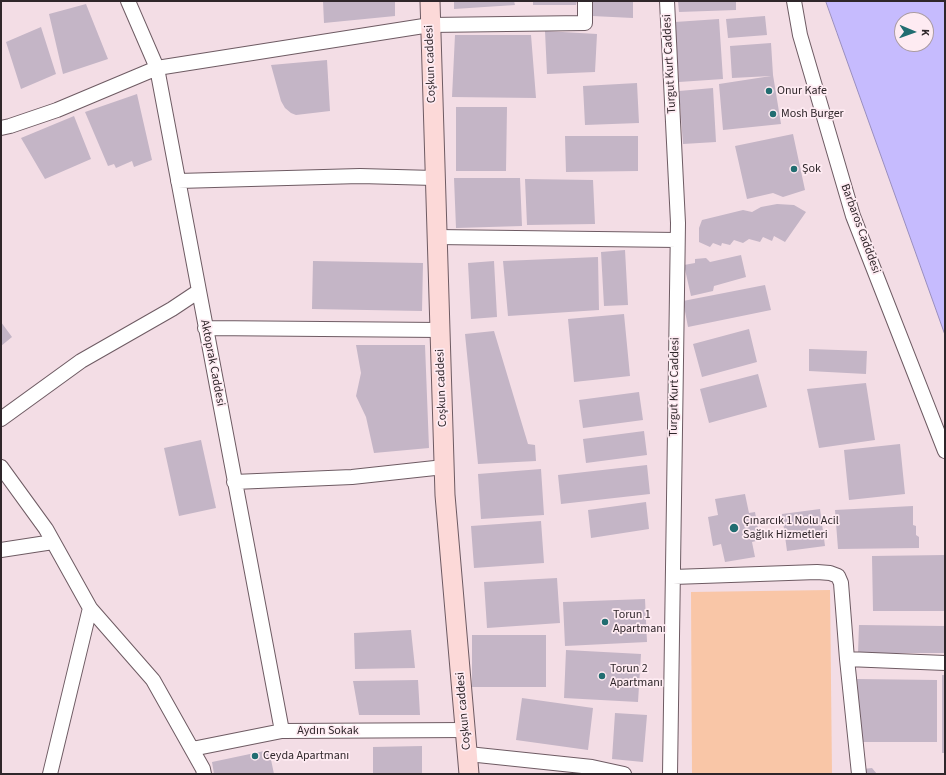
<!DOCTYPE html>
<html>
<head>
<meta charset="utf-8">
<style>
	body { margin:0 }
	#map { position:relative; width:946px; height:775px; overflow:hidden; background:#f3dde5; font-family:"Source Sans 3",sans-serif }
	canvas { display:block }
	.frame { position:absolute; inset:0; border:2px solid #2f262a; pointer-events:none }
	.north { position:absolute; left:894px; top:12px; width:40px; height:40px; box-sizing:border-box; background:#feebf2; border:1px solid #ab9ca2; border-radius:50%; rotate:92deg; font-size:11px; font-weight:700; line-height:16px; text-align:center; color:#2f262a }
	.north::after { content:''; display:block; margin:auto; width:14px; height:18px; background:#216d71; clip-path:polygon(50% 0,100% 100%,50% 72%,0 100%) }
</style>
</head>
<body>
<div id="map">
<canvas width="946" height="775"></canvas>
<div class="frame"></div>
<div class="north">K</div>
</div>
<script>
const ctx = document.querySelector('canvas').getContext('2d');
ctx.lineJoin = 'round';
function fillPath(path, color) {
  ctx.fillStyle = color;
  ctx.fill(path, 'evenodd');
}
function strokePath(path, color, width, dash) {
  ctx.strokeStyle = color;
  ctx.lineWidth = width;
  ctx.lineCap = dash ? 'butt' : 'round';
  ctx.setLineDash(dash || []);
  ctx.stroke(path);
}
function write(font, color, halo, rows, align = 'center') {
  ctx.font = font + ' "Source Sans 3",sans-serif';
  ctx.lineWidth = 3.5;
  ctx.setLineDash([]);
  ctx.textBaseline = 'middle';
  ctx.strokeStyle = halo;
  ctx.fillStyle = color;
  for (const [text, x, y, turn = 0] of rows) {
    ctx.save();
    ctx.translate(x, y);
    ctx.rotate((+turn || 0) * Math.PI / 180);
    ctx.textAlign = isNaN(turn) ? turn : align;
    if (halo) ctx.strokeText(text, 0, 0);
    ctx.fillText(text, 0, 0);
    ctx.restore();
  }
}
const green = new Path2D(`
	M 830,590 L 832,774 L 692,774 L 691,592 Z`);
const water = new Path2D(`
	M 826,1 L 945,1 L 945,335 L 837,33 ZM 902,20 L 926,20 L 926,44 L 902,44 Z`);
const building = new Path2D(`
	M 323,1 L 395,1 L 395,16 L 324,23 Z
	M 454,1 L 514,1 L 515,5 L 454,9 Z
	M 533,1 L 577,1 L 576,5 L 533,5 Z
	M 592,1 L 633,1 L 633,18 L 592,16 Z
	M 678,1 L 736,1 L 736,10 L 679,12 Z
	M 86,4 L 108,59 L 63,74 L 49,14 Z
	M 765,16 L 767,35 L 728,38 L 726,19 Z
	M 719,19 L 723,79 L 679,82 L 675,22 Z
	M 41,27 L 56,74 L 21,89 L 6,42 Z
	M 545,31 L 597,34 L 595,72 L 547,74 Z
	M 455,35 L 531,35 L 536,98 L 452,97 Z
	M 771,43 L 773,75 L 781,124 L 723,130 L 719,84 L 771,76 L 732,78 L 730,46 Z
	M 327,60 L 330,111 L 296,115 L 291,113 L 285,108 L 281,101 L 271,65 Z
	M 637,83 L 639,123 L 585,125 L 583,86 Z
	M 713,88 L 716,142 L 683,144 L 679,91 Z
	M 137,94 L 152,160 L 134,167 L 132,161 L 116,168 L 114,164 L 108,166 L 85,112 Z
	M 456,107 L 507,107 L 506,171 L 456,171 Z
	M 74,116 L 91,159 L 45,179 L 21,138 Z
	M 793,134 L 805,190 L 783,197 L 773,193 L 747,199 L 735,146 Z
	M 565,136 L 638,136 L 638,171 L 566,172 Z
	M 454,178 L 520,178 L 522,226 L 456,228 Z
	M 525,179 L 593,180 L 595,224 L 527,225 Z
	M 777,204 L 794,205 L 806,212 L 785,242 L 774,236 L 772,241 L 763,237 L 760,242 L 749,239 L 743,243 L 734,240 L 730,245 L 722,243 L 721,246 L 713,243 L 710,247 L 699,242 L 699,228 L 702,220 L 743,210 L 752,212 L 761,207 Z
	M 625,250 L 628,305 L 604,306 L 601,252 Z
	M 741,255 L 746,277 L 714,286 L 713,291 L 691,296 L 684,265 L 695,263 L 695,259 L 706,258 L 710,262 Z
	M 598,257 L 599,310 L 508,316 L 503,261 Z
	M 313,261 L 423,263 L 422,311 L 312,309 Z
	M 494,261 L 497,317 L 471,319 L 468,263 Z
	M 765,285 L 771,310 L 688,327 L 683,301 Z
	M 624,314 L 630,376 L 574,382 L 568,319 Z
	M 1,322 L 12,337 L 1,346 Z
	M 749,329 L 757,362 L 702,377 L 693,344 Z
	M 494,331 L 528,444 L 535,445 L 536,461 L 478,464 L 465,334 Z
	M 356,345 L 425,345 L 429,448 L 374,453 L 366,417 L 356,396 L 361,373 Z
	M 809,349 L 867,351 L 866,374 L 809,371 Z
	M 758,374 L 767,407 L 709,423 L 700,389 Z
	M 866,383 L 875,440 L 819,448 L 807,389 Z
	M 639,392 L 643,420 L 583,428 L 579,400 Z
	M 644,431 L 647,455 L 586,463 L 583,439 Z
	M 201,440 L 216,508 L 179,516 L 164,448 Z
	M 900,444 L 905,494 L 849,500 L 844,450 Z
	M 647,465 L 650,494 L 561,504 L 558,475 Z
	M 541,469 L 544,515 L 481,519 L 478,474 Z
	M 745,494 L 749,513 L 755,512 L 760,540 L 752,542 L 755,557 L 725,562 L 721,544 L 713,546 L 708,517 L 718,515 L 715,499 Z
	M 646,502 L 649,529 L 591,538 L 588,510 Z
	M 913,506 L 913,525 L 916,526 L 916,535 L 919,537 L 919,548 L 838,549 L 835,510 Z
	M 820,509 L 825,546 L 787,551 L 782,514 Z
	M 541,521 L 544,563 L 474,568 L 471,526 Z
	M 945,555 L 945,611 L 873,611 L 872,556 Z
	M 557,578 L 560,623 L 487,628 L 484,582 Z
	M 645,599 L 647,642 L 565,646 L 563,602 Z
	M 859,625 L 945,626 L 945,653 L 858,653 Z
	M 411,630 L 415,668 L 355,669 L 354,633 Z
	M 472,635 L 546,635 L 546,687 L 472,687 Z
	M 566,650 L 641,654 L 638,702 L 564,698 Z
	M 942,675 L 945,675 L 945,753 L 942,753 Z
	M 857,679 L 937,680 L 937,742 L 861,742 Z
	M 418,680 L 420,715 L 359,715 L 353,681 Z
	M 522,698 L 593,708 L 588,750 L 516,740 Z
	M 615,713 L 647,715 L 643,762 L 612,759 Z
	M 422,746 L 422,774 L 373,774 L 373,747 Z
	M 269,750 L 274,774 L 214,774 L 212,762 Z
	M 872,768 L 877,774 L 863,774 L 863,769 Z`);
const street = new Path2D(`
	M 128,1 L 157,68 L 282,731
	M 667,1 L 678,223 L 670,774
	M 794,1 L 800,35 L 853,216 L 945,451
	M 1,128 L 10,126 L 57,110 L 157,68 L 430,25 L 585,23 L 585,1
	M 178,181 L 360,176 L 434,178
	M 436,237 L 677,240
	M 205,328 L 440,330
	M 1,419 L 81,361 L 172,309 L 199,291
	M 1,467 L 46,529 L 90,608 L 153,680 L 203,769 L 204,774
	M 234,482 L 352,477 L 444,467
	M 1,550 L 53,542
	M 673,577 L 817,572 L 830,573 L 838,576 L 841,583 L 847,659 L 859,774
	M 847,659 L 945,663
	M 192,749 L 282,731 L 466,730
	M 468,754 L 592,767 L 624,774
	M 50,774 L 90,608`);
const secondary = new Path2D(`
	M 430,1 L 445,495 L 469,774`);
const markers = [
	[769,91,4,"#216d71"],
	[773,114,4,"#216d71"],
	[794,169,4,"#216d71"],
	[734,528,5,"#216d71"],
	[605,622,4,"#216d71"],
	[602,676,4,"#216d71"],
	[255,756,4,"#216d71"]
];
const streetNames = [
	["Coşkun caddesi",431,64,-92],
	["Turgut Kurt Caddesi",670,64,-93],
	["Barbaros Cadddesi",860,229,70],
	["Aktoprak Caddesi",212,363,79],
	["Turgut Kurt Caddesi",675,387,-89],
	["Coşkun caddesi",442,388,-92],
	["Coşkun caddesi",464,711,-95],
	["Aydın Sokak",328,731]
];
const poiNames = [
	["Onur Kafe",777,91],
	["Mosh Burger",781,114],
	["Şok",802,169],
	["Çınarcık 1 Nolu Acil",743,521],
	["Sağlık Hizmetleri",743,535],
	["Torun 1",613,615],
	["Apartmanı",613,629],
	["Torun 2",610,669],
	["Apartmanı",610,683],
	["Ceyda Apartmanı",263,756]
];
fillPath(green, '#f9c6a7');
fillPath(water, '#c6bbfe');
strokePath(water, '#998ebe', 1);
fillPath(building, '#c4b5c6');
strokePath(street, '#6e5b63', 16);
strokePath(secondary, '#6e5b63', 21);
strokePath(street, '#fff', 14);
strokePath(secondary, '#fcd9d8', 19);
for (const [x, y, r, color] of markers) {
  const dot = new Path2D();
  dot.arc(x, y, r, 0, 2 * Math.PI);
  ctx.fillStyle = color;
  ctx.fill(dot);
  strokePath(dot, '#feebf2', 1.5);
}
write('12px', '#2f262a', '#feebf2', streetNames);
write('12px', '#2f262a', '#feebf2', poiNames, 'left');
</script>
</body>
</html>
